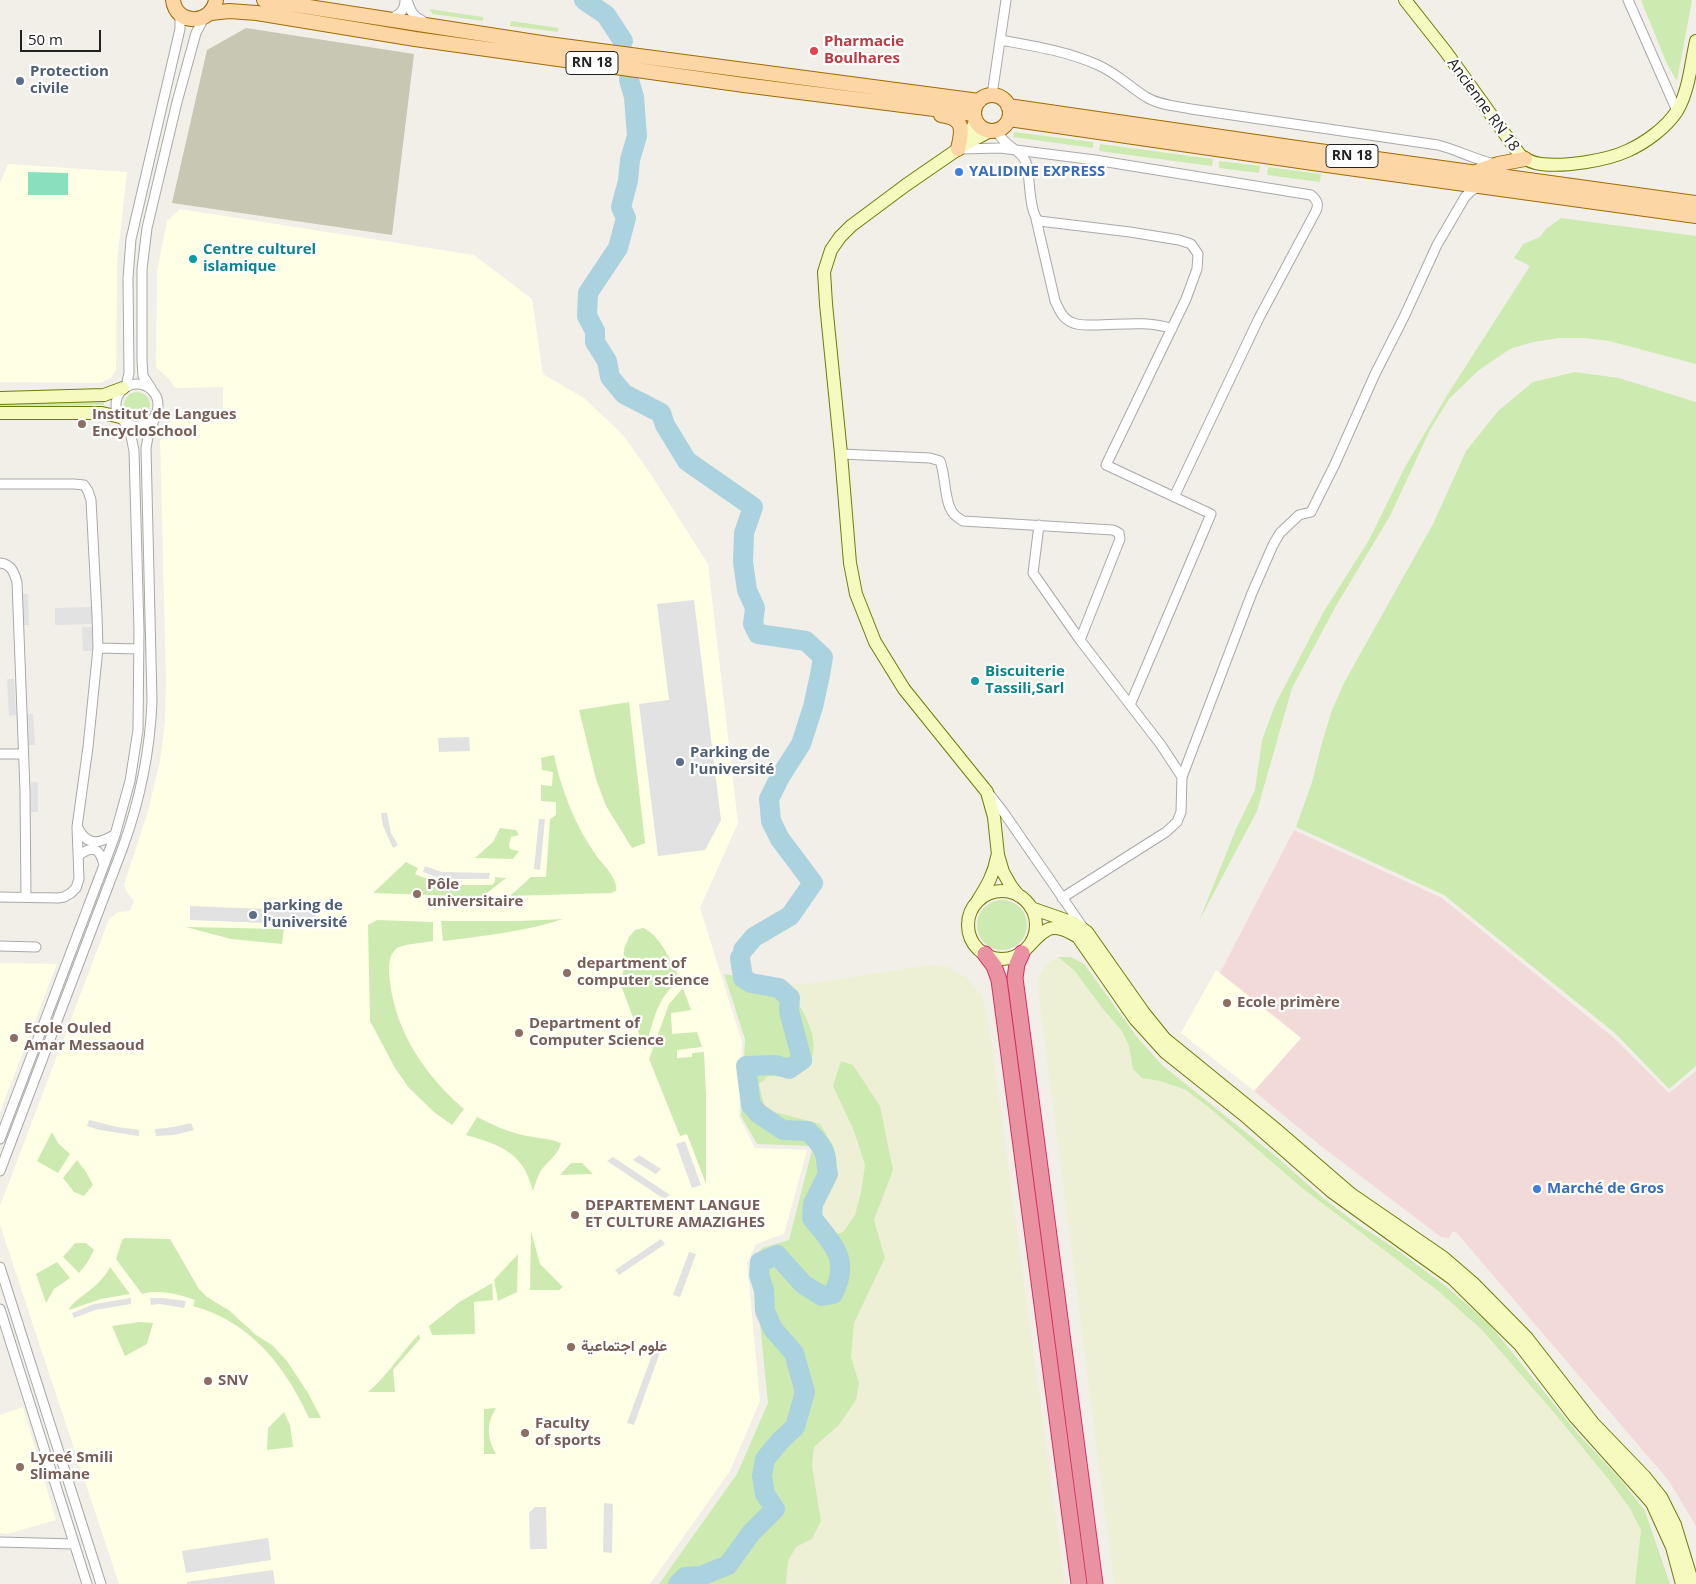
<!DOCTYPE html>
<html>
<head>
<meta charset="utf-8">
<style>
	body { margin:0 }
	#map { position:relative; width:1696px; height:1584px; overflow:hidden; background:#f2efe9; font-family:"Open Sans",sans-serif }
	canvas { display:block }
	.scale { position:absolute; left:20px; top:30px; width:81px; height:22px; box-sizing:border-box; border:2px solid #222; border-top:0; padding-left:6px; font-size:15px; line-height:18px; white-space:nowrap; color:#222; -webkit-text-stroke:4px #fff; paint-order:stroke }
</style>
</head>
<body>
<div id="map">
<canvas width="1696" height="1584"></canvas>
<div class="scale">50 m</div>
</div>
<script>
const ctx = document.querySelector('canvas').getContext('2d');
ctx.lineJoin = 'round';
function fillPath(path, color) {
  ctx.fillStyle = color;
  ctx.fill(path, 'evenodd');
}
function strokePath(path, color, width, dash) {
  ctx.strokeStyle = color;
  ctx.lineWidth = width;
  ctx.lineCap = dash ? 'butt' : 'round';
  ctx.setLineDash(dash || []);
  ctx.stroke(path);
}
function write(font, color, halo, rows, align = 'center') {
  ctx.font = font + ' "Open Sans",Vazirmatn,sans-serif';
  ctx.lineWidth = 4.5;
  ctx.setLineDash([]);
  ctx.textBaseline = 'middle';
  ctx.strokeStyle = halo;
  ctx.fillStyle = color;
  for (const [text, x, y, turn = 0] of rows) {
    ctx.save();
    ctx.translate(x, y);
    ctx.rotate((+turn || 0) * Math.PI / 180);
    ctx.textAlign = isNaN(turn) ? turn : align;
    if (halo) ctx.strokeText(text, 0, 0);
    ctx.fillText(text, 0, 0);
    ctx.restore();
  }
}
const commercial = new Path2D(`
	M 1294,830 L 1442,898 L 1614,1038 L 1669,1093 L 1696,1071 L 1696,1526 L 1669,1481 L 1456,1232 L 1452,1232 L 1449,1238 L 1441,1237 L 1321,1146 L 1254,1091 L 1301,1038 L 1220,973 Z`);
const education = new Path2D(`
	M 8,164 L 127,172 L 117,262 L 116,370 L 111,378 L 100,383 L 0,382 L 0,183 Z
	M 180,209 L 474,255 L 532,299 L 543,374 L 584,398 L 623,435 L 650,473 L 708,564 L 738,823 L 700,908 L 742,1042 L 739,1117 L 755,1148 L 807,1150 L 784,1234 L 756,1244 L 747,1263 L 760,1401 L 730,1471 L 650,1584 L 119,1584 L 0,1225 L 0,1206 L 109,919 L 118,912 L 130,911 L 134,901 L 126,891 L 124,885 L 148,811 L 160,761 L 165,721 L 166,680 L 160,437 L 176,413 L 223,414 L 223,387 L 175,388 L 169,379 L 156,367 L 157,271 L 167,221 Z
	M 0,963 L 57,964 L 0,1112 Z
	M 1216,970 L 1301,1038 L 1254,1091 L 1181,1033 Z
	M 23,1407 L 56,1520 L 7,1534 L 0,1533 L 0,1415 Z`);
const construction = new Path2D(`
	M 246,28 L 414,54 L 392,235 L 172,203 L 207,50 Z`);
const farmland = new Path2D(`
	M 1058,957 L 1074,970 L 1102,1008 L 1122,1031 L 1129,1046 L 1133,1069 L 1142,1078 L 1160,1081 L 1186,1090 L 1212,1110 L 1302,1188 L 1437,1290 L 1482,1330 L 1556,1415 L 1609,1480 L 1629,1507 L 1641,1530 L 1635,1584 L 1114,1584 L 1037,981 L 1045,965 Z
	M 929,965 L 949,967 L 967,978 L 982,996 L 989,1024 L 1065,1584 L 786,1584 L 788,1561 L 796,1547 L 812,1539 L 821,1521 L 812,1466 L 814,1447 L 839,1425 L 859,1383 L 851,1357 L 854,1323 L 885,1258 L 874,1220 L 893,1170 L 854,1131 L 865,1165 L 861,1192 L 855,1215 L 843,1232 L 830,1236 L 817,1227 L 816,1211 L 835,1178 L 795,1118 L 775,1112 L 764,1105 L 759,1084 L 769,1076 L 791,1076 L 809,1065 L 815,1044 L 808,1022 L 795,997 L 785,984 L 807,984 Z`);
const grass = new Path2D(`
	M 1641,0 L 1692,0 L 1677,81 L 1667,64 Z
	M 429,9 L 483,17 L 483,21 L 433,14 Z
	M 511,21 L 559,28 L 558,32 L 510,26 Z
	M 1014,132 L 1093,142 L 1093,148 L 1013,137 Z
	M 1100,144 L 1213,159 L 1212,166 L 1099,151 Z
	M 1219,161 L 1260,166 L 1259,173 L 1219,168 Z
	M 1268,167 L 1321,174 L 1320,182 L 1267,175 Z
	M 1561,218 L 1696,236 L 1696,364 L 1609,341 L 1584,338 L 1559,338 L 1533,342 L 1510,349 L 1479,370 L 1449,399 L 1430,430 L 1390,516 L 1337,604 L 1292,688 L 1257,811 L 1199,921 L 1236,829 L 1255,790 L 1262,740 L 1275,705 L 1324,611 L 1369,540 L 1405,467 L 1446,397 L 1530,266 L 1514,258 L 1523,244 L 1540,237 L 1546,229 Z
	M 1575,372 L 1619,378 L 1696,402 L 1696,1066 L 1669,1089 L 1616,1034 L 1444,895 L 1296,827 L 1312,782 L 1321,746 L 1332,710 L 1345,681 L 1433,524 L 1466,451 L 1498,411 L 1533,382 Z
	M124 405a13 13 0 1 1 26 0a13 13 0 1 1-26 0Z
	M 104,402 L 104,405 L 0,407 L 0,404 Z
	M 629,702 L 645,843 L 632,848 L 606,806 L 596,779 L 579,710 Z
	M 554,755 C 561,789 575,826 596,855 C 603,865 618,878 616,891 L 611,893 L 510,896 L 531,877 L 546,877 L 550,819 L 556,815 L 556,802 L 541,801 L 541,785 L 552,786 L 553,772 L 542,770 L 541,758 Z
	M 500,828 L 516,830 L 519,835 L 511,837 L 509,845 L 510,849 L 519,851 L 513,859 L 475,858 L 493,842 Z
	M 406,862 L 418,868 L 415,874 C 442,887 463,885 492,885 L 495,882 L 495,877 L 506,878 L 482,897 L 373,893 Z
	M977 925a25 25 0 1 1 50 0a25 25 0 1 1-50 0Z
	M 563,919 C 524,932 483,936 443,941 L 441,921 L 520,921 Z
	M 377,920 L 433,922 L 433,941 C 424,943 401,944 396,949 C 387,957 389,972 390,982 C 396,1033 426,1076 464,1109 L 452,1125 L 434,1112 L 409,1088 L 395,1068 L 370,1021 L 368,925 Z
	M 186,927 L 284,929 L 282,944 L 231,939 Z
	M 643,928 C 661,935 671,963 681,980 C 657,994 652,1026 645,1050 L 622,988 L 624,949 L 629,937 L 635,930 Z
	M 1058,957 L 1071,957 L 1084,964 L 1137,1037 L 1162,1065 L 1278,1158 L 1322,1197 L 1356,1223 L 1393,1247 L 1447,1287 L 1490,1325 L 1578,1434 L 1620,1479 L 1645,1511 L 1670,1584 L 1635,1584 L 1641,1530 L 1629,1507 L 1609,1480 L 1556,1415 L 1482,1330 L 1437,1290 L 1302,1188 L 1212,1110 L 1186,1090 L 1160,1081 L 1142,1078 L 1133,1069 L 1129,1046 L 1122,1031 L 1102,1008 L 1074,970 Z
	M 724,974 L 785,984 C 803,1008 836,1058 792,1076 C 786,1078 776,1076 769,1076 L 759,1084 L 764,1105 L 775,1112 L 820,1124 L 834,1147 L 835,1178 L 816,1211 L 817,1227 L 830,1236 L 843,1232 L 855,1215 L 861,1192 L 865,1165 L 854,1131 L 833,1086 L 841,1061 L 853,1065 L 880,1106 L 893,1170 L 874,1220 L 885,1258 L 854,1323 L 851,1357 L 859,1383 L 856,1400 L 839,1425 L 814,1447 L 812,1466 L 821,1521 L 812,1539 L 796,1547 L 788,1561 L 786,1584 L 659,1584 L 737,1474 L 768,1403 L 754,1264 L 762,1248 L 789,1240 L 813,1146 L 757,1144 L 741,1116 L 745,1039 Z
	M 683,988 L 691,1010 L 671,1013 L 672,1034 L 697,1032 L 702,1047 L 677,1050 L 677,1058 L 692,1057 L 692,1053 L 704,1052 L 706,1095 L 706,1184 L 687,1134 L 680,1136 L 649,1059 L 669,1004 Z
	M 477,1117 C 491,1124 506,1131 522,1135 C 535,1138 548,1138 561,1143 C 559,1155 546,1162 540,1172 C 537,1178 535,1185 533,1191 C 531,1184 528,1176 525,1170 C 513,1148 487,1141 466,1135 Z
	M 52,1132 L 58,1143 L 70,1154 L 58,1173 L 37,1161 Z
	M 77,1160 L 86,1172 L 93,1185 L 84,1196 L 74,1192 L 63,1178 Z
	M 571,1163 L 582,1163 L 593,1174 L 560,1175 Z
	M 531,1231 L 540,1264 L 563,1287 L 559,1290 L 530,1290 Z
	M 125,1238 L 170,1239 L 199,1289 L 207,1297 L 230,1311 L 256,1335 L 272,1345 L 287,1361 L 308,1393 L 321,1418 L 309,1418 C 285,1366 251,1322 193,1306 L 195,1300 C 179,1294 159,1289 142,1294 L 116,1259 L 122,1240 Z
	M 75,1243 L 86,1243 L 94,1250 L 87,1263 L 79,1273 L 63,1257 Z
	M 518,1254 L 517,1292 L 498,1301 L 494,1280 Z
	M 57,1262 L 70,1278 L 54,1289 L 46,1303 L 36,1274 Z
	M 110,1267 L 130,1294 L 101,1299 L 69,1310 C 71,1302 91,1291 98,1283 C 103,1278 107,1273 110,1267 Z
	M 492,1283 L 493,1300 L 474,1302 L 475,1334 L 432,1335 L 429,1326 L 458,1303 Z
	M 139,1322 L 153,1323 L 147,1344 L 125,1356 L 112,1326 Z
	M 419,1334 L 420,1339 L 393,1370 L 395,1392 L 368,1392 C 388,1375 401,1353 419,1334 Z
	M 496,1408 C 486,1423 487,1439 496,1454 L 484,1454 L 484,1409 Z
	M 284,1412 L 290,1425 L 293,1447 L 267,1450 L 268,1428 Z`);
const pitch = new Path2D(`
	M 28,172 L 68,173 L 68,195 L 28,195 Z`);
const parking = new Path2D(`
	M 21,594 L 28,594 L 29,625 L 22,625 Z
	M 694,600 L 721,820 L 705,850 L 658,856 L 639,704 L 669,700 L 657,604 Z
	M 92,607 L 93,624 L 55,625 L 55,608 Z
	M 82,627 L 92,627 L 93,651 L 83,651 Z
	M 7,679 L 14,679 L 16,715 L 9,716 Z
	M 26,714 L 33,714 L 35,745 L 27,745 Z
	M 469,737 L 470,751 L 439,752 L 438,738 Z
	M 31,782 L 38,782 L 38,812 L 31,812 Z
	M 381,813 L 387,813 L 391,833 L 398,845 L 393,848 L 383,826 Z
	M 539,819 L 545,819 L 540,870 L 534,869 Z
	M 425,866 L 442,872 L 490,873 L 489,879 L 441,879 L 423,872 Z
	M 190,906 L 316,911 L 316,925 L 190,920 Z
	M 89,1120 L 117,1127 L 139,1130 L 139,1136 L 100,1130 L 87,1126 Z
	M 191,1123 L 194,1130 L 175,1135 L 156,1136 L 155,1129 L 174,1127 Z
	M 685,1141 L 701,1185 L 692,1188 L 676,1144 Z
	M 639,1155 L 661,1169 L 656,1174 L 633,1160 Z
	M 613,1157 L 670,1195 L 664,1199 L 607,1161 Z
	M 661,1239 L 665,1244 L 619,1275 L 615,1270 Z
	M 689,1252 L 696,1254 L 680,1297 L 673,1295 Z
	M 131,1298 L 131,1304 L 95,1310 L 74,1318 L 72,1313 L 94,1304 Z
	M 150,1298 L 163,1298 L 186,1301 L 184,1308 L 160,1304 L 151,1305 Z
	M 658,1339 L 664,1341 L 634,1425 L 627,1423 Z
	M 604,1503 L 613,1504 L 612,1553 L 603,1552 Z
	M 535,1507 L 546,1507 L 547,1549 L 530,1549 L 529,1513 Z
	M 268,1538 L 271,1560 L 186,1573 L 182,1551 Z
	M 273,1570 L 275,1584 L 187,1584 L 187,1582 Z`);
const river = new Path2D(`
	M 584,0 L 606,15 L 623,41
	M 629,80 L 634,97 L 637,136 L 630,160 L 628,181 L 621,207 L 626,218 L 618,248 L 588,293 L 587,316 L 595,331 L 595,342 L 607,361 L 610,377 L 624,394 L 661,413 L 665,425 L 687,461 L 753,507 L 744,533 L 743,562 L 747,590 L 755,608 L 753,624 L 758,634 L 806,641 L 823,657 L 820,675 L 813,707 L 801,744 L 780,777 L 769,799 L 771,821 L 780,839 L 813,883 L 790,916 L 754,937 L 743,950
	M 678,1584 L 685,1577 L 701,1576 L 728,1565 L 751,1533 L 775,1509 L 765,1494 L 762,1476 L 765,1459 L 781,1440 L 795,1427 L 805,1392 L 794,1353 L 773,1329 L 765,1311 L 764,1290 L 759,1275 L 760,1262 L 777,1255 L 803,1284 L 822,1296 L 833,1294 C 851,1259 833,1245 812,1218 L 813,1204 L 828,1174 C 826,1167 827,1160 825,1154 C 822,1145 814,1137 808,1131 L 783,1130 L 759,1114 L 751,1105 L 746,1066 L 776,1065 L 789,1069 L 802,1060 L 789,1011 L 790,998 L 779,988 L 751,983 L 743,978 L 740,958`);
const street = new Path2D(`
	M 407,0 C 410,10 413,17 423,21
	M 1628,0 L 1677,111
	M 390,19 C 399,15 405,11 405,0
	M 1000,40 C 1033,46 1067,51 1098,65 C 1116,73 1129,86 1146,97 C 1159,105 1176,106 1191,109 L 1438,145 C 1458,150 1475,160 1495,164
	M 992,95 L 1006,0
	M 997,131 C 1005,148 1023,150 1027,165 C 1030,178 1029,214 1039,221 L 1130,232 L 1179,240 L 1191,244 L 1198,254 L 1197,269 L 1186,299 L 1106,465 L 1211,514 L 1130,705
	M 961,149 L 1000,148 L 1095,160 L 1311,195 C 1317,200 1319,204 1316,211 L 1259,318 L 1174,497
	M 1036,219 L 1055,301 C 1059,309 1062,318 1071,322 C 1078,326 1087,325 1094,325 C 1121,325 1147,320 1172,329
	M116 405a21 21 0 1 1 42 0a21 21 0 1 1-42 0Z
	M 126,387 L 129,373 L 128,278 L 131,239 L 180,29 L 180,15
	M 151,388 L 143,376 L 142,360 L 142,269 L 147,228 L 177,102 L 196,33 L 204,18
	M 841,454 L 930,458 L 940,461 C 946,476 944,502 953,513 C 955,516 960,519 963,521 L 1113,530 L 1119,533 L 1120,539 L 1080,640
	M 0,484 L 74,484 L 84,485 L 88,491 L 91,500 L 97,615 L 98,648 L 88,747 L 77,827 L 79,879 L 76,888 L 71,893 L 64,897 L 58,898 L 0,897
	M 1039,525 L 1033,573 L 1080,640 L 1161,745 L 1182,777
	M 0,563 C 11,564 14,572 17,582 L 25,791 L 26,897
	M 98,648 L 139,649
	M 0,754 L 23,754
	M 990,795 L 1004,813 L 1082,926
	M 78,828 C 87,846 99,844 114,835
	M 79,855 C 93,845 100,848 104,865
	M 1062,898 L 1166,832 L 1177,822 L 1181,812 L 1182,777 L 1252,593 L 1273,545 L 1280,533 L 1299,515 L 1311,512 L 1335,464 L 1375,374 L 1404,317 L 1437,245 L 1465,197 L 1471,191 L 1478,187
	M 0,946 L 36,947
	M 0,1139 L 104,865 L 115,835 L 130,781 L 138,730 L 139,630 L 134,451 L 131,436 L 124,421
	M 0,1171 L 123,847 C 140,800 150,752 152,701 L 146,448 L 148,437 L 155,417
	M 0,1267 L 101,1584
	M 0,1309 L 87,1584
	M 0,1542 L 74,1544`);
const secondary = new Path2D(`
	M 1405,0 L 1446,52 L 1520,155 C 1526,160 1533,163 1541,164 C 1564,167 1605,161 1627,151 C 1645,143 1666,128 1677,111 C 1689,91 1691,63 1696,41
	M 990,131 L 964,145 L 906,185 L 851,226 L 840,237 L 831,250 L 824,272 L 826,304 L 841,454 L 850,563 L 856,594 L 875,642 L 904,689 L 987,792 L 994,817 L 998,855 L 1003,872 L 1011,886 L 1019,896
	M 964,145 L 976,120
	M 0,398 L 104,395 L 123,388
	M 0,413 L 102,413 L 120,417
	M968 925a34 34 0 1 1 68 0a34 34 0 1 1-68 0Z
	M 978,900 C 987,886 994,874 997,857
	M 1031,908 L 1074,923 L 1087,932 L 1144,1013 L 1165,1039 L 1278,1131 L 1351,1194 L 1444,1258 L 1473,1283 L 1527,1338 L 1593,1423 L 1645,1477 L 1661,1497 L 1675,1525 L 1693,1584
	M 1028,947 C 1046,927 1053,921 1078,937 L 1135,1019 L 1165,1052 L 1244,1115 L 1332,1192 L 1453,1279 L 1520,1345 L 1575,1417 L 1652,1503 L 1672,1547 L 1682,1584`);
const primary = new Path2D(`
	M 173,0 C 176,26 212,25 216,0
	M 264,0 L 548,44 L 979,101
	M 211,13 L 229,11 L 257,13 L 415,39 L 744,85 L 974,114
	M974 113a18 18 0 1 1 36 0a18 18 0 1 1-36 0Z
	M 1008,106 L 1297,148 L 1696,203
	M 941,115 C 964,118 963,129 958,149
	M 1009,119 L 1327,165 L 1696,216
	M 1478,171 L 1498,164 L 1525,159`);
const highway = new Path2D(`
	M 1022,953 L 1017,964 L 1015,978 L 1095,1584
	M 985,954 L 994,966 L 999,980 L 1079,1584`);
const markers = [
	[814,51,5,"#e0444e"],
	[20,81,5,"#5c6f8a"],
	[959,172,5,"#3f7fe0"],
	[193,259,5,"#0f9aa8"],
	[82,424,5,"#8d6e63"],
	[975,681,5,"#0f9aa8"],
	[680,762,5,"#5c6f8a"],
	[417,894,5,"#8d6e63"],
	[253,915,5,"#5c6f8a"],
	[567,973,5,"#8d6e63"],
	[1227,1003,5,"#8d6e63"],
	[519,1033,5,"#8d6e63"],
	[14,1038,5,"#8d6e63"],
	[1537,1189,5,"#3f7fe0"],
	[575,1215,5,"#8d6e63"],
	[571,1347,5,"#8d6e63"],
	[208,1381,5,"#8d6e63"],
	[525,1433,5,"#8d6e63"],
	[20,1467,5,"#8d6e63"]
];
const shields = [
	[592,63,52],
	[1352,156,52]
];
const shieldNames = [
	["RN 18",592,63],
	["RN 18",1352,156]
];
const healthNames = [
	["Pharmacie",824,42],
	["Boulhares",824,59]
];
const serviceNames = [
	["Protection",30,72],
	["civile",30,89],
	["Parking de",690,753],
	["l'université",690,770],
	["parking de",263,906],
	["l'université",263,923]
];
const streetNames = [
	["Ancienne RN 18",1483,105,54]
];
const shopNames = [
	["YALIDINE EXPRESS",969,172],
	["Marché de Gros",1547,1189]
];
const cultureNames = [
	["Centre culturel",203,250],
	["islamique",203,267],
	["Biscuiterie",985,672],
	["Tassili,Sarl",985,689]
];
const educationNames = [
	["Institut de Langues",92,415],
	["EncycloSchool",92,432],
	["Pôle",427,885],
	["universitaire",427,902],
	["department of",577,964],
	["computer science",577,981],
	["Ecole primère",1237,1003],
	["Department of",529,1024],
	["Computer Science",529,1041],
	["Ecole Ouled",24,1029],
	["Amar Messaoud",24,1046],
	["DEPARTEMENT LANGUE",585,1206],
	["ET CULTURE AMAZIGHES",585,1223],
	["علوم اجتماعية",581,1347],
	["SNV",218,1381],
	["Faculty",535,1424],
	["of sports",535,1441],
	["Lyceé Smili",30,1458],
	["Slimane",30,1475]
];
fillPath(commercial, '#f2dad9');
fillPath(education, '#ffffe5');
fillPath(construction, '#c7c7b4');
fillPath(farmland, '#eef0d5');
fillPath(grass, '#cdebb0');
fillPath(pitch, '#88e0be');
fillPath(parking, '#e2e2e2');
strokePath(river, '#aad3df', 20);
strokePath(street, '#a9a9a9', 11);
strokePath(secondary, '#707d05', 14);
strokePath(primary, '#a06b00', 16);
strokePath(highway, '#dc2a67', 17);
strokePath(street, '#fff', 9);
strokePath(secondary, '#f7fabf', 12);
strokePath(primary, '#fcd6a4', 14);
strokePath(highway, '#e892a2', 15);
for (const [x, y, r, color] of markers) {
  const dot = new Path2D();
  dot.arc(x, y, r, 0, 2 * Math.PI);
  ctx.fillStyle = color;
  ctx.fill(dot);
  strokePath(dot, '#fff', 2);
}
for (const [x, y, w] of shields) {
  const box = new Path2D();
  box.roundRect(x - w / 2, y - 11.5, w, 23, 4);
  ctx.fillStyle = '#fff';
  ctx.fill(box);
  strokePath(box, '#222', 1);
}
write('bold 14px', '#222', null, shieldNames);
write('bold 15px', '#be3a42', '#fff', healthNames, 'left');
write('bold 15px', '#4e5e75', '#fff', serviceNames, 'left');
write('15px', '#222', '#fff', streetNames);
write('bold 15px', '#366cbe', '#fff', shopNames, 'left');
write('bold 15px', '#0d838f', '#fff', cultureNames, 'left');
write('bold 15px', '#785e54', '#fff', educationNames, 'left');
</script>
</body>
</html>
